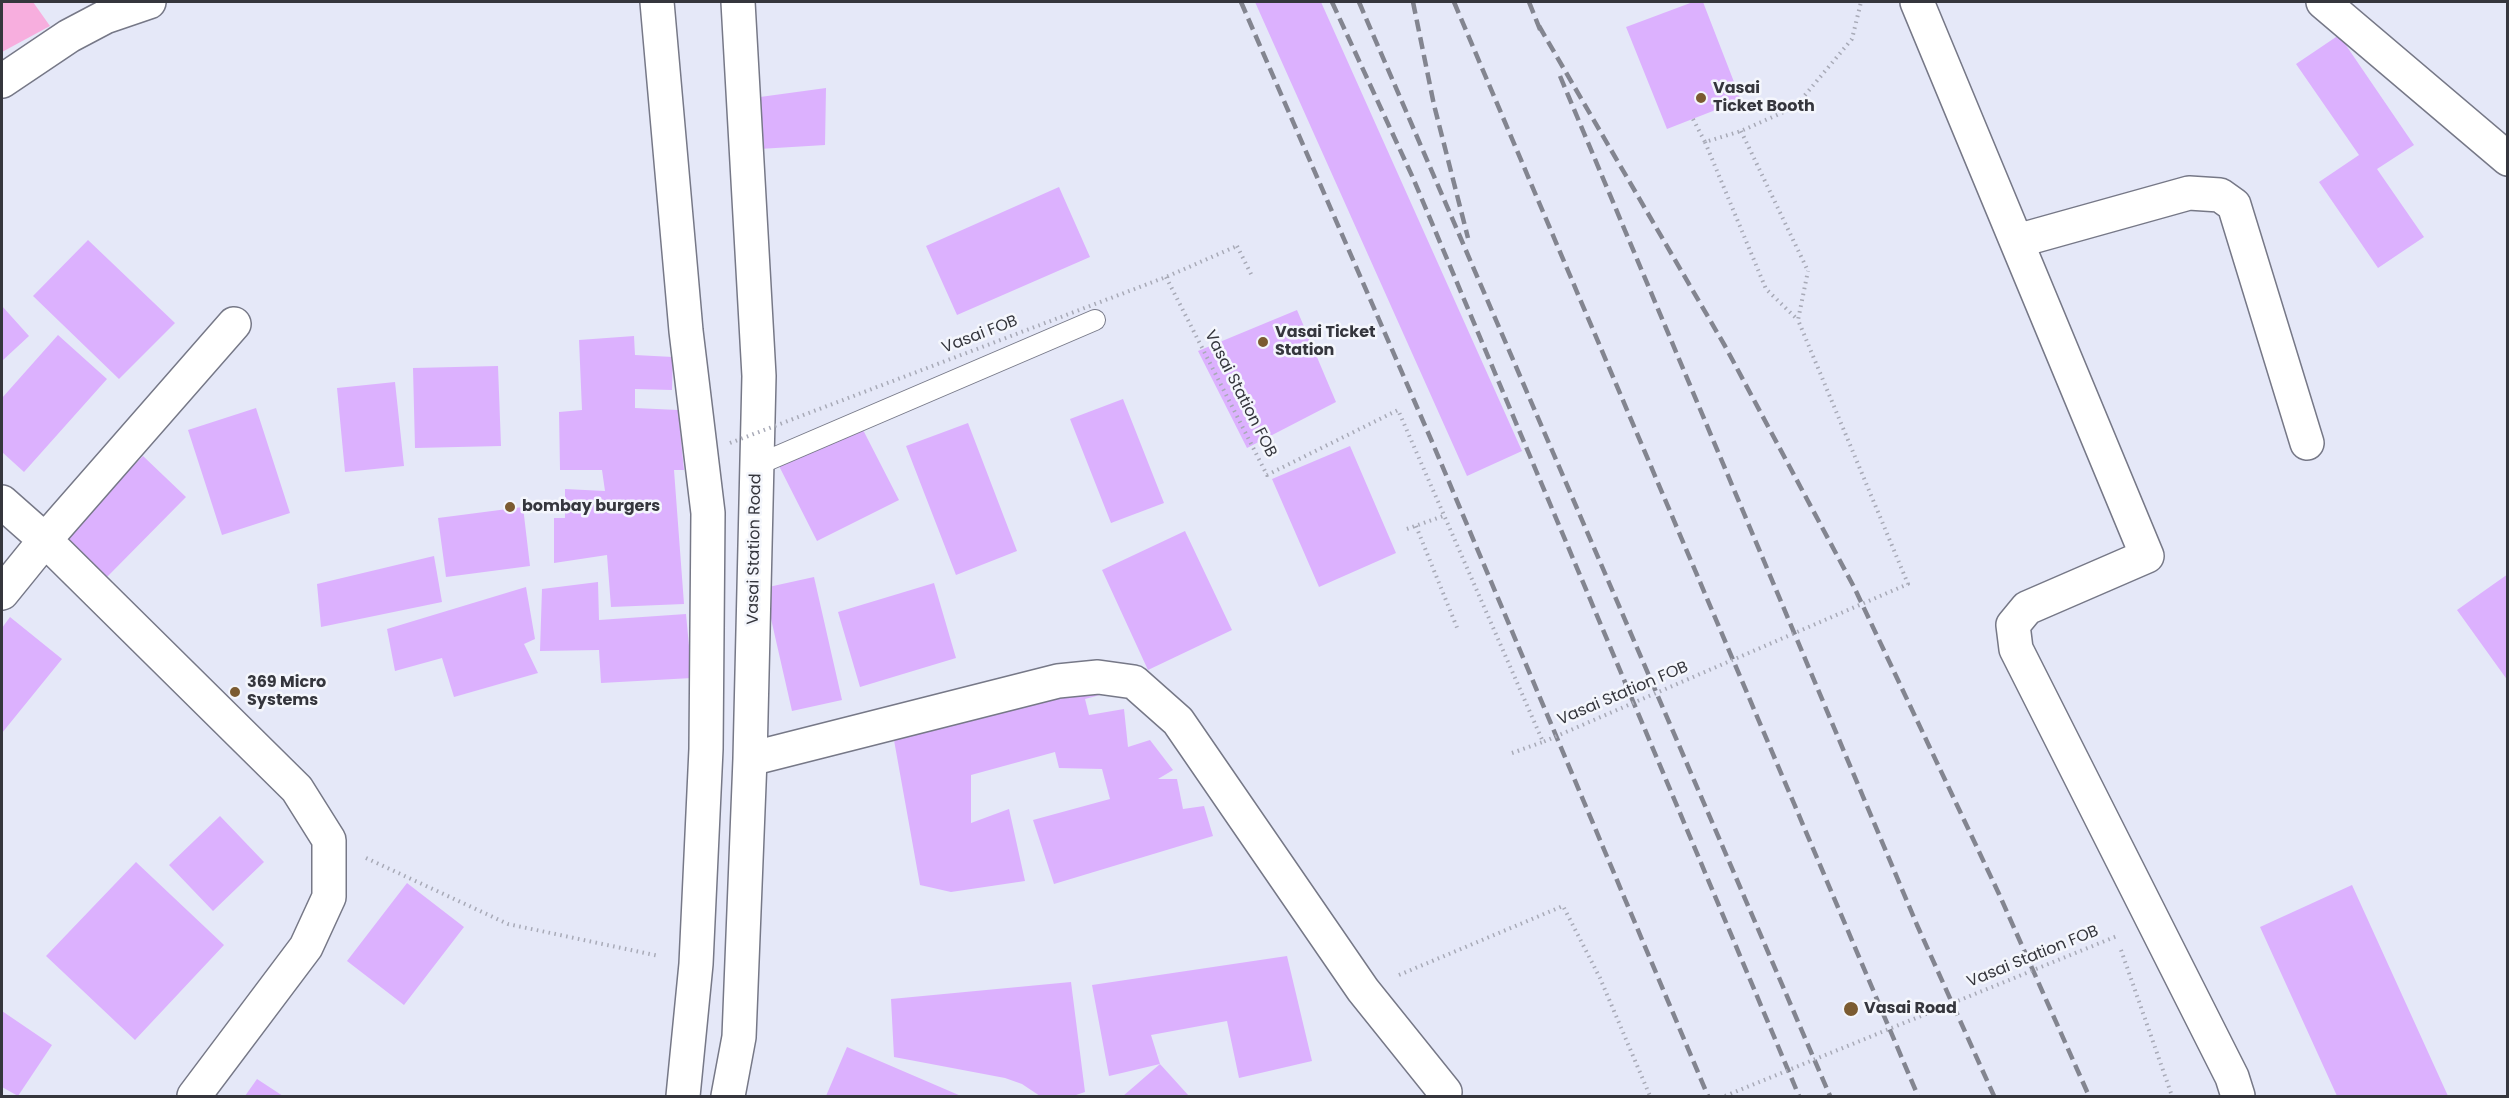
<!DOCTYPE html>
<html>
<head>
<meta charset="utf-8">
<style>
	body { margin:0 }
	#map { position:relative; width:2509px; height:1098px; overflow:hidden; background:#e5e8f8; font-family:Poppins,sans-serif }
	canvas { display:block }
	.frame { position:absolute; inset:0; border:3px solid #35363d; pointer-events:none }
</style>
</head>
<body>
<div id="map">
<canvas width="2509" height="1098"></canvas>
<div class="frame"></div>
</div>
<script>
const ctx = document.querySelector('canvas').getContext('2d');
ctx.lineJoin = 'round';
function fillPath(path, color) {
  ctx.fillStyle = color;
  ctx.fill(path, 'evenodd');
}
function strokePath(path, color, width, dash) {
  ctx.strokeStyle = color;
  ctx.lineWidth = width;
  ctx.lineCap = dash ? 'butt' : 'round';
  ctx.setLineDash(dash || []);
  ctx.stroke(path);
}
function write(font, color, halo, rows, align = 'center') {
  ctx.font = font + ' Poppins,sans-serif';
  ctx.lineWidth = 5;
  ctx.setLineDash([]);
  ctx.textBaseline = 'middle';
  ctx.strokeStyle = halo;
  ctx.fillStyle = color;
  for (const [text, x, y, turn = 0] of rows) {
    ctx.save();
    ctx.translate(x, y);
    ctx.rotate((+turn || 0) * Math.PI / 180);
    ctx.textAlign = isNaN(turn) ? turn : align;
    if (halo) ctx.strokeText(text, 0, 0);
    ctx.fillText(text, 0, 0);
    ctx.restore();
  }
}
const green = new Path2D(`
	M 2,2 L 33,2 L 50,26 L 2,52 Z`);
const building = new Path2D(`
	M 1255,2 L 1321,2 L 1522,451 L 1467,476 Z
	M 1693,2 L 1703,2 L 1741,100 L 1667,129 L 1626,27 Z
	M 2339,35 L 2414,145 L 2377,169 L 2424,237 L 2378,268 L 2319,182 L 2359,155 L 2296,64 Z
	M 826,88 L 825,145 L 759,149 L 760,97 Z
	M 1059,187 L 1090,257 L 957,315 L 926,246 Z
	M 88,240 L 175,323 L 119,379 L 33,296 Z
	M 2,306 L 29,336 L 2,361 Z
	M 1297,310 L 1336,402 L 1247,448 L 1198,351 Z
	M 58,335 L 107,379 L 24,472 L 2,452 L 2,398 Z
	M 634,336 L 635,355 L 673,357 L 672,390 L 635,389 L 635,408 L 678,410 L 684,470 L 674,470 L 684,604 L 611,607 L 607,555 L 554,563 L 554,518 L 565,518 L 565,489 L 605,491 L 602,470 L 560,470 L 559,412 L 582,410 L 579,340 Z
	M 498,366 L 501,446 L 415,448 L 413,368 Z
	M 395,382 L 404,466 L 345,472 L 337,388 Z
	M 1123,399 L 1164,503 L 1111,523 L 1070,419 Z
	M 256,408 L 290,513 L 222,535 L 188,430 Z
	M 968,423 L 1017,551 L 956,575 L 906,446 Z
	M 860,424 L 899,500 L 817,541 L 779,466 Z
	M 1350,446 L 1396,553 L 1319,587 L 1272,479 Z
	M 143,456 L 186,497 L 107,577 L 64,536 Z
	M 523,507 L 530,566 L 446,577 L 438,518 Z
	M 1185,531 L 1232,630 L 1148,670 L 1102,570 Z
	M 434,556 L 442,602 L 321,627 L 317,584 Z
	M 2508,574 L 2508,681 L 2457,610 Z
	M 814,577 L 842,700 L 792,711 L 764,588 Z
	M 598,582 L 599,620 L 686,614 L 692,678 L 601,683 L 599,650 L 540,651 L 542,589 Z
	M 934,583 L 956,658 L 860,687 L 838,612 Z
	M 526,587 L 535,639 L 524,644 L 538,673 L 454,697 L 442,658 L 395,671 L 387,629 Z
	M 10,617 L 62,659 L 2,733 L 2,628 Z
	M 1098,678 L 1111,692 L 1085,699 L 1089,715 L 1124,709 L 1128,747 L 1150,740 L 1173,770 L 1158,779 L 1177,779 L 1183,809 L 1204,806 L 1213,836 L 1054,884 L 1033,820 L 1110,799 L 1102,769 L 1059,768 L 1055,752 L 971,775 L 971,823 L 1009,809 L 1025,881 L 951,892 L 920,885 L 892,729 Z
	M 220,816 L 264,862 L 213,911 L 169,865 Z
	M 136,862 L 224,945 L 135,1040 L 46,956 Z
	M 407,883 L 464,927 L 404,1005 L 347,961 Z
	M 2352,885 L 2448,1096 L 2337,1096 L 2260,927 Z
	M 1287,956 L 1312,1061 L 1239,1078 L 1227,1021 L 1151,1035 L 1160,1064 L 1109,1076 L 1092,985 Z
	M 1071,982 L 1085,1092 L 1073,1096 L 1040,1096 L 1022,1084 L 1005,1078 L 894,1057 L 891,999 Z
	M 2,1011 L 52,1045 L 18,1096 L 2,1087 Z
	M 847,1047 L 961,1096 L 826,1096 Z
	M 1160,1064 L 1189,1096 L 1123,1096 Z
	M 257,1079 L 283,1096 L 245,1096 Z`);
const path = new Path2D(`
	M 1693,119 L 1705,142 L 1741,131 L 1795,107 L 1852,39 L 1861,2
	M 1741,131 L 1808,271
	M 1705,142 L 1766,289 L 1798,320
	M 1237,246 L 1253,278
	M 1416,526 L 1458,630
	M 1407,529 L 1443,516
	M 1512,753 L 1543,742
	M 366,858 L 508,924 L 659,956
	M 2121,950 L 2172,1096
	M 1399,975 L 1563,906 L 1600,978 L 1650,1096`);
const lane = new Path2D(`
	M 757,465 L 1095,320`);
const street = new Path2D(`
	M 657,2 L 686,331 L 708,513 L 706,749 L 696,964 L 683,1096
	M 1917,2 L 2147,556 L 2027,608 L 2013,625 L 2016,649 L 2232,1077 L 2238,1096
	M 2323,2 L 2508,159
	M 2,81 L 69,36 L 105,17 L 149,2
	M 2017,241 L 2189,193 L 2220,195 L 2234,205 L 2307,443
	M 2,502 L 45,540 L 297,789 L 329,840 L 329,897 L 306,947 L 194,1096
	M 2,593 L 45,540 L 234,324
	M 750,759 L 1058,681 L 1098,677 L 1134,682 L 1178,721 L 1363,990 L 1445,1092
	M 728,1096 L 739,1037 L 750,759 L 759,376 L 738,2`);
const rail = new Path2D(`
	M 1241,2 L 1433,444 L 1708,1096
	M 1332,2 L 1413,178 L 1799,1096
	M 1359,2 L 1830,1096
	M 1413,2 L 1434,105 L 1468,238
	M 1454,2 L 1918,1096
	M 1529,2 L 1541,32
	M 1539,26 L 1725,346 L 1854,587 L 1999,894 L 2089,1096
	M 1560,76 L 1917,925 L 1994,1096`);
const pathBridge = new Path2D(`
	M 1166,277 L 1267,475 L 1398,410 L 1543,742 L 1908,584 L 1798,320 L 1808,271
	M 730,443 L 1166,277 L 1237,246
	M 1725,1096 L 2117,936`);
const markers = [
	[1701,98,6,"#7b5b31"],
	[1263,342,6,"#7b5b31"],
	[510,507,6,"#7b5b31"],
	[235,692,6,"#7b5b31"],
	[1851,1009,8,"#7b5b31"]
];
const poiNames = [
	["Vasai",1713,89],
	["Ticket Booth",1713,107],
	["Vasai Ticket",1275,333],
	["Station",1275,351],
	["bombay burgers",522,507],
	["369 Micro",247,683],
	["Systems",247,701],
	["Vasai Road",1864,1009]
];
const streetNames = [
	["Vasai FOB",980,335,-21],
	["Vasai Station FOB",1240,394,63],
	["Vasai Station Road",755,549,-89],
	["Vasai Station FOB",1623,694,-23],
	["Vasai Station FOB",2033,957,-22]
];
fillPath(green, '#f7aede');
fillPath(building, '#dcb1fe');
strokePath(lane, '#767887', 22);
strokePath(street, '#767887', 36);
strokePath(path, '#a8aab7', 4, [1.5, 4.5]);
strokePath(lane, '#fff', 20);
strokePath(street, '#fff', 33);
strokePath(rail, '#838590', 4.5, [12, 6]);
strokePath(pathBridge, '#a8aab7', 4, [1.5, 4.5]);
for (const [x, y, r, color] of markers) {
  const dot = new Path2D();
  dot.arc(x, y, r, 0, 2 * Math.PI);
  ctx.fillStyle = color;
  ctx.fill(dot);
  strokePath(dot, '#f4f6fc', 2);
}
write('bold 16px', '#35363d', '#f4f6fc', poiNames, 'left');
write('16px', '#35363d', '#f4f6fc', streetNames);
</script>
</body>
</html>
